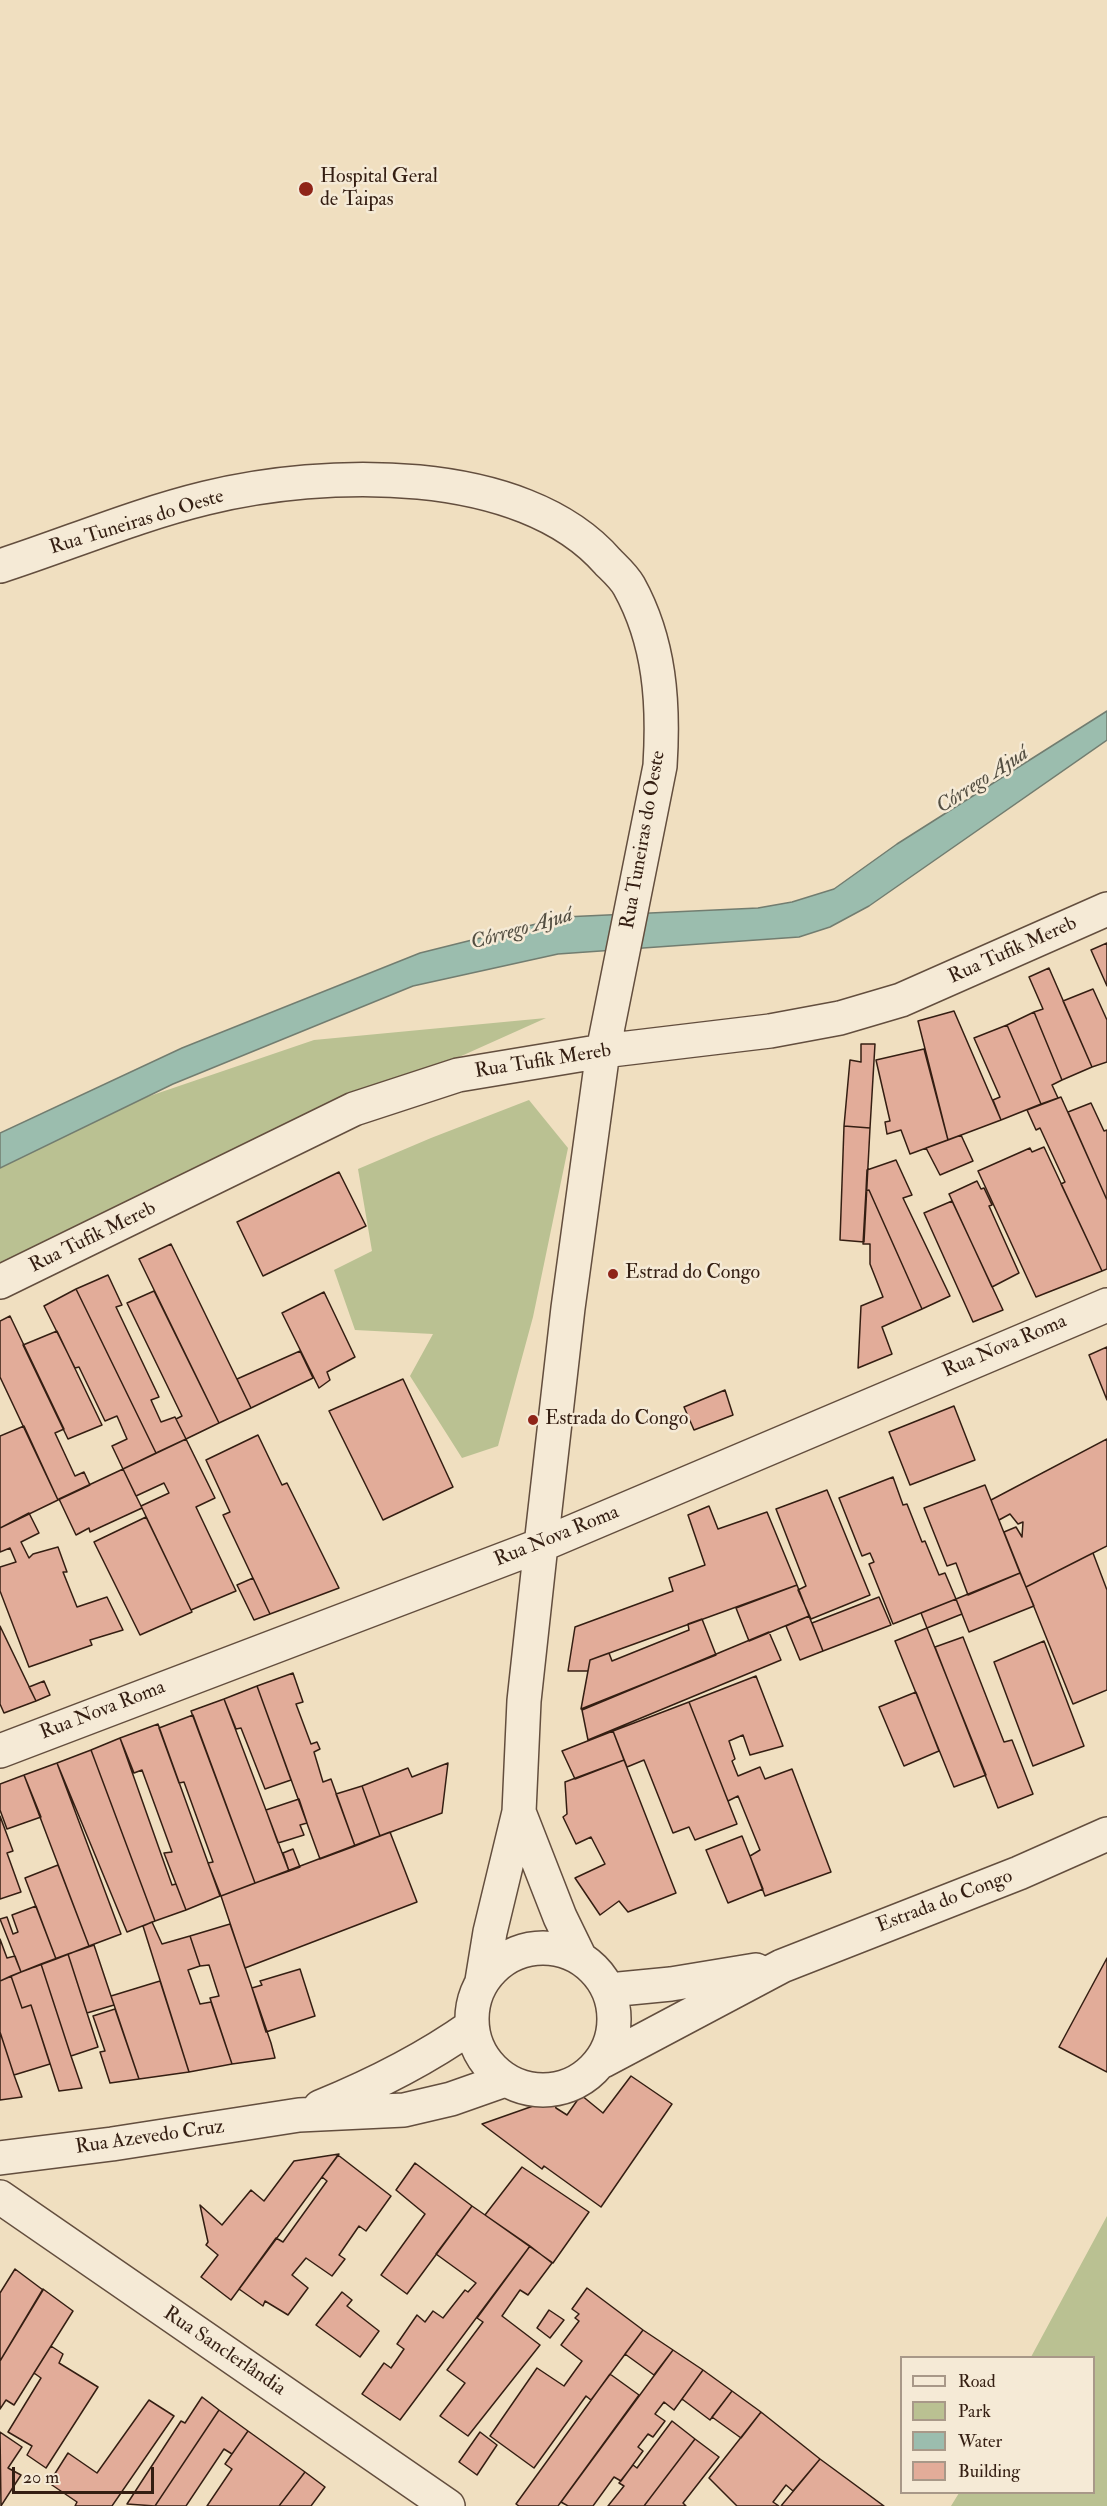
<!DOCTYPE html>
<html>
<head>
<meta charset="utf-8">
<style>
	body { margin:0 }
	#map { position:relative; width:1107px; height:2506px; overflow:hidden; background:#f0dfc0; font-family:"IM FELL Double Pica",serif }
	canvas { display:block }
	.legend { position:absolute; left:900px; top:2356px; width:195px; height:138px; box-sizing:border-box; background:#f5ead6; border:2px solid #a89888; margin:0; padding:8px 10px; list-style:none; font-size:18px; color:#341e12 }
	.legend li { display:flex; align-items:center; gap:12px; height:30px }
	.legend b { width:30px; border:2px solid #a89888 }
	.scale { position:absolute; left:12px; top:2467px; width:142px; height:27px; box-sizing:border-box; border:3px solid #341e12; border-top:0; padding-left:8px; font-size:18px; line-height:21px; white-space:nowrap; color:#341e12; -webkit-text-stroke:4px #f5ead6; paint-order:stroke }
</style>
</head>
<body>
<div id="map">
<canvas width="1107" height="2506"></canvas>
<ul class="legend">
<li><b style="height:8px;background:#f5ead6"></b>Road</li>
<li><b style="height:16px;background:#bac192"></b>Park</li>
<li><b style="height:16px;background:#9bbdae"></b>Water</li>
<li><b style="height:16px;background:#e2ac99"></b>Building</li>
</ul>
<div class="scale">20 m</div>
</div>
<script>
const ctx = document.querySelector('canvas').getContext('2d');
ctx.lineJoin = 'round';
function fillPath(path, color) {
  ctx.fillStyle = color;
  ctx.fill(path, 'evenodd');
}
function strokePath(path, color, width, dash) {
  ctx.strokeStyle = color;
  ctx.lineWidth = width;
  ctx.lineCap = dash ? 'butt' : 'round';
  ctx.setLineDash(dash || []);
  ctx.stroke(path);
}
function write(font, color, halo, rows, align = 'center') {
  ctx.font = font + ' "IM FELL Double Pica",serif';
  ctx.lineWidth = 5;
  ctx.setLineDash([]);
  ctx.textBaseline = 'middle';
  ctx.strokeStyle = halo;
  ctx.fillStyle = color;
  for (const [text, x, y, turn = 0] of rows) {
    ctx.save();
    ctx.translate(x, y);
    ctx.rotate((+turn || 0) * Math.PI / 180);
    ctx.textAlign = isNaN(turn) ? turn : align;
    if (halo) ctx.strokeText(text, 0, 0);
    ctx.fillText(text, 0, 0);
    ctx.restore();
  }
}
const green = new Path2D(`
	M 546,1018 L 0,1263 L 0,1147 L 314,1040 Z
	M 529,1100 L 568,1148 L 533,1317 L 498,1446 L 462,1458 L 410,1376 L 433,1334 L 355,1330 L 334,1270 L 372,1251 L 358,1169 L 431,1138 Z
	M 1107,2216 L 1107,2506 L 951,2506 L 959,2493 L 1094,2492 L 1094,2358 L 1031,2357 Z`);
const water = new Path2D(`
	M 1107,711 L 1107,740 L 869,906 L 830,927 L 799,937 L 558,954 L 413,986 L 173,1084 L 0,1168 L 0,1133 L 182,1048 L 420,953 L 564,917 L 758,908 L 792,902 L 834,889 L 897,844 Z`);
const building = new Path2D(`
	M 1107,943 L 1107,986 L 1091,950 Z
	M 1049,968 L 1092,1067 L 1062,1080 L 1034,1012 L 1043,1009 L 1029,977 Z
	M 1093,989 L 1107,1020 L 1107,1062 L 1092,1067 L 1063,1001 Z
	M 954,1011 L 1001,1120 L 948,1140 L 918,1021 Z
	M 1034,1012 L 1062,1080 L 1052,1085 L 1058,1098 L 1041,1104 L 1007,1025 Z
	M 1007,1025 L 1041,1104 L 1001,1120 L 993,1100 L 1000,1097 L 974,1038 Z
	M 861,1044 L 875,1044 L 870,1128 L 844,1126 L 850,1060 L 861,1062 Z
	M 924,1049 L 948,1140 L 910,1154 L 901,1130 L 887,1134 L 885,1122 L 890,1121 L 876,1060 Z
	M 1061,1097 L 1107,1200 L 1107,1269 L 1102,1271 L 1061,1184 L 1065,1182 L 1040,1128 L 1036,1130 L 1027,1110 Z
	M 1091,1103 L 1104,1131 L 1107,1130 L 1107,1200 L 1068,1112 Z
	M 844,1126 L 870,1128 L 864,1242 L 840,1240 Z
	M 961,1135 L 973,1161 L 940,1175 L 926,1148 Z
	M 1044,1147 L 1102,1271 L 1036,1297 L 978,1171 L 1030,1148 L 1032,1152 Z
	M 896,1160 L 912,1195 L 903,1198 L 950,1296 L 922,1309 L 869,1190 L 866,1191 L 867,1170 Z
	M 339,1172 L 366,1226 L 263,1276 L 237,1222 Z
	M 977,1181 L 981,1189 L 984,1188 L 992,1205 L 989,1206 L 1019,1273 L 992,1287 L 949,1194 Z
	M 869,1190 L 922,1309 L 882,1327 L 892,1354 L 858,1368 L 861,1306 L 883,1297 L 870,1264 L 870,1244 L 863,1244 L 866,1191 Z
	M 952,1201 L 1003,1310 L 973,1322 L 924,1213 Z
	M 171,1244 L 251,1408 L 219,1423 L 139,1259 Z
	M 108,1275 L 122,1305 L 116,1307 L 159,1397 L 151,1400 L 161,1422 L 175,1417 L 186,1439 L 156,1453 L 76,1289 Z
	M 76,1289 L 156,1453 L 123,1469 L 112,1446 L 127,1439 L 117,1416 L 105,1421 L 79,1367 L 75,1368 L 44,1306 Z
	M 154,1291 L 219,1423 L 186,1439 L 176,1419 L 182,1416 L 127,1303 Z
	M 324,1292 L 355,1357 L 327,1372 L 330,1380 L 319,1388 L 282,1313 Z
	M 10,1316 L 64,1429 L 55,1433 L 75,1476 L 84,1472 L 90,1485 L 58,1500 L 0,1377 L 0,1321 Z
	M 57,1331 L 102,1425 L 68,1439 L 23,1345 Z
	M 1107,1347 L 1107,1400 L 1089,1355 Z
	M 300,1351 L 313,1378 L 251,1408 L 237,1379 Z
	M 403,1379 L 453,1487 L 383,1520 L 329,1411 Z
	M 725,1390 L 733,1415 L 694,1430 L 684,1407 Z
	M 954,1406 L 975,1460 L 910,1485 L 889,1432 Z
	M 24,1426 L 58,1500 L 0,1528 L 0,1436 Z
	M 258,1435 L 282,1485 L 287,1483 L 339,1588 L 270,1614 L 223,1515 L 230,1512 L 206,1460 Z
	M 186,1439 L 215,1498 L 196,1507 L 236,1591 L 191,1610 L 141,1506 L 169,1493 L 164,1483 L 136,1496 L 123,1469 Z
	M 1107,1439 L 1107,1546 L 1026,1587 L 1004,1532 L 1016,1527 L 1022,1537 L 1023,1522 L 1018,1524 L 1010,1514 L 999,1520 L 991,1500 Z
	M 123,1469 L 142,1508 L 90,1532 L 89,1528 L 76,1535 L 59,1499 Z
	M 893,1477 L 903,1505 L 907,1504 L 922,1542 L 925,1541 L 939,1575 L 945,1573 L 956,1599 L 893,1624 L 869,1564 L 874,1562 L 870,1553 L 862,1556 L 839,1498 Z
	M 985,1485 L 1020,1573 L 968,1595 L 956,1563 L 947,1566 L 924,1508 Z
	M 827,1490 L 870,1595 L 811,1619 L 798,1590 L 806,1586 L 776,1509 Z
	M 709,1506 L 718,1529 L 767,1512 L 797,1585 L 590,1660 L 588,1671 L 568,1671 L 575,1627 L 673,1591 L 669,1578 L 705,1565 L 688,1515 Z
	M 29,1513 L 39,1533 L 21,1542 L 29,1558 L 33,1554 L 58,1547 L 67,1572 L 63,1572 L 77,1607 L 107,1597 L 123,1630 L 90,1640 L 92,1645 L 29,1667 L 0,1591 L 0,1567 L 16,1562 L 10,1548 L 0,1552 L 0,1528 Z
	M 146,1517 L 192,1612 L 140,1635 L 94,1542 Z
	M 1093,1553 L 1107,1590 L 1107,1690 L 1073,1704 L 1026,1587 Z
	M 1020,1573 L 1034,1606 L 969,1632 L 956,1599 Z
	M 253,1578 L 270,1614 L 254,1620 L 237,1585 Z
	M 797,1585 L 809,1616 L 749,1641 L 736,1608 Z
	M 879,1597 L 891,1625 L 823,1651 L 812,1623 Z
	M 956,1599 L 962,1614 L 927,1628 L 921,1613 Z
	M 809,1616 L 823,1651 L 800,1660 L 786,1626 Z
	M 702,1619 L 716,1655 L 581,1709 L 590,1660 L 609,1653 L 612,1661 L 689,1630 L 688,1624 Z
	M 0,1626 L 36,1701 L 4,1713 L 0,1704 Z
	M 927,1628 L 986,1775 L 954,1787 L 895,1641 Z
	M 769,1632 L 781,1660 L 588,1740 L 582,1710 Z
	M 963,1637 L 1004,1742 L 1012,1740 L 1033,1794 L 998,1808 L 935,1647 Z
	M 1044,1641 L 1084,1746 L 1033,1766 L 994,1662 Z
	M 293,1673 L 303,1702 L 296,1704 L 311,1744 L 317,1742 L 320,1749 L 314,1752 L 323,1782 L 331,1779 L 355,1846 L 320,1859 L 257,1686 Z
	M 756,1676 L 783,1746 L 750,1755 L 743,1735 L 729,1741 L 735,1759 L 732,1761 L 738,1776 L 760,1767 L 765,1779 L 792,1769 L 831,1872 L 765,1896 L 750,1856 L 760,1850 L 738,1796 L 728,1801 L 689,1702 Z
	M 44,1681 L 50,1695 L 36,1701 L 29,1687 Z
	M 257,1686 L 291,1780 L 265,1789 L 241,1728 L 236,1729 L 224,1699 Z
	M 916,1692 L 939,1751 L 904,1766 L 879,1707 Z
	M 224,1699 L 289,1871 L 255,1883 L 191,1711 Z
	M 689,1702 L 737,1824 L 695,1840 L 689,1827 L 673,1833 L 644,1760 L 627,1767 L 613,1731 Z
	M 193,1715 L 255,1883 L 221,1896 L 208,1863 L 213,1862 L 184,1782 L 179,1783 L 159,1728 Z
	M 158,1724 L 220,1896 L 186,1910 L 164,1853 L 172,1852 L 142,1770 L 134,1773 L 120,1738 Z
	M 613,1731 L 624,1760 L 575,1779 L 562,1751 Z
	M 120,1738 L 172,1885 L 176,1884 L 186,1910 L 155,1921 L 91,1750 Z
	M 91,1750 L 155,1921 L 127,1932 L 57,1763 Z
	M 624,1760 L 676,1893 L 628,1912 L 619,1901 L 600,1915 L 575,1878 L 605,1864 L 591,1837 L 576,1844 L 563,1817 L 567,1814 L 565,1782 Z
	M 57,1763 L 121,1934 L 89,1946 L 24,1775 Z
	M 448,1763 L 442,1813 L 380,1836 L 362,1786 L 408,1768 L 412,1777 Z
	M 24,1775 L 41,1817 L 7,1829 L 0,1810 L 0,1784 Z
	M 362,1786 L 380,1836 L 355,1846 L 336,1794 Z
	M 299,1799 L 307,1823 L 300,1825 L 304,1835 L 278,1843 L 266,1810 Z
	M 0,1816 L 13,1851 L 7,1853 L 21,1892 L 0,1899 Z
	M 390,1832 L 417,1902 L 245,1968 L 221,1896 Z
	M 742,1836 L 763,1889 L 728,1903 L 706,1850 Z
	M 293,1849 L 300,1867 L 289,1871 L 283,1853 Z
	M 58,1865 L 89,1946 L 56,1959 L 25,1878 Z
	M 36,1906 L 56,1959 L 21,1972 L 0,1919 L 7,1917 L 13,1934 L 18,1932 L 12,1915 Z
	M 152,1922 L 162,1944 L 190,1936 L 200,1966 L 188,1970 L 200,2004 L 211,2002 L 232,2064 L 189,2072 L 143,1926 Z
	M 230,1924 L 271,2043 L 275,2058 L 232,2064 L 210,1998 L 219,1996 L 209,1965 L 200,1966 L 190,1936 Z
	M 0,1939 L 7,1958 L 15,1956 L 21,1972 L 0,1981 Z
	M 94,1945 L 114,2005 L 87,2013 L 68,1954 Z
	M 68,1954 L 98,2047 L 71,2056 L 41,1964 Z
	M 1107,1958 L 1107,2072 L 1059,2047 Z
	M 41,1964 L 71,2056 L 82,2088 L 59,2091 L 31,2005 L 22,2008 L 11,1976 Z
	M 300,1969 L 315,2016 L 266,2032 L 252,1988 L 262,1985 L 260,1981 Z
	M 11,1976 L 22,2008 L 31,2005 L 50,2064 L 14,2075 L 0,2032 L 0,1981 Z
	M 160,1981 L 189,2072 L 139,2079 L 111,1996 Z
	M 115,2009 L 139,2079 L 110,2083 L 100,2052 L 105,2051 L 93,2016 Z
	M 0,2032 L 14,2075 L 22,2097 L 0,2100 Z
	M 631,2076 L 672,2104 L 601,2207 L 544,2166 L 542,2169 L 482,2124 L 553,2099 L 556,2108 L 567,2115 L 581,2095 L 603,2113 Z
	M 339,2154 L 231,2300 L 201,2277 L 218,2255 L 206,2245 L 208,2242 L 200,2205 L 222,2225 L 251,2190 L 264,2201 L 294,2161 Z
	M 338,2155 L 391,2196 L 366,2231 L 359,2226 L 339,2255 L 345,2259 L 332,2276 L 306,2258 L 292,2275 L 308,2288 L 288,2315 L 265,2301 L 263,2306 L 239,2289 L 276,2238 L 283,2242 L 327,2181 L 322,2177 Z
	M 415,2163 L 472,2206 L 407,2294 L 381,2275 L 425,2214 L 396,2190 Z
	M 522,2167 L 589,2212 L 553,2263 L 485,2215 Z
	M 472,2206 L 530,2246 L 400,2420 L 362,2394 L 384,2363 L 391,2368 L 404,2349 L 397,2344 L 417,2315 L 425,2322 L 433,2311 L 443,2318 L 465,2290 L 468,2292 L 476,2283 L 436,2254 Z
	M 530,2246 L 552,2263 L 528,2295 L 520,2290 L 502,2316 L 540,2345 L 468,2436 L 440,2416 L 465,2383 L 447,2370 L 483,2322 L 477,2318 Z
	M 15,2269 L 43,2290 L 0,2361 L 0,2293 Z
	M 587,2288 L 643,2330 L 591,2400 L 586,2396 L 534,2468 L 490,2436 L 537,2368 L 564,2386 L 582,2361 L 561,2345 L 579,2321 L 575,2318 L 579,2314 L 572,2309 Z
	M 43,2289 L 73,2311 L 14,2405 L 6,2400 L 0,2409 L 0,2361 Z
	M 342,2292 L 352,2300 L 347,2306 L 379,2331 L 360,2357 L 316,2325 Z
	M 549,2310 L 564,2320 L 550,2338 L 537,2328 Z
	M 643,2330 L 673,2350 L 654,2375 L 625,2354 Z
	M 51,2346 L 63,2354 L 59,2363 L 98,2387 L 46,2468 L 27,2455 L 32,2446 L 8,2432 L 41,2378 L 34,2373 Z
	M 673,2350 L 703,2370 L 674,2410 L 664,2402 L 655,2414 L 665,2421 L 653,2437 L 648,2434 L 638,2447 L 643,2451 L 621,2481 L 614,2477 L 593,2506 L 568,2506 L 561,2502 Z
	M 703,2370 L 732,2391 L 710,2420 L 682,2399 Z
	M 610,2374 L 639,2395 L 558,2506 L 519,2506 L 516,2504 Z
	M 732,2391 L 761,2412 L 741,2438 L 712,2417 Z
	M 202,2397 L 219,2410 L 155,2506 L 127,2504 L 181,2421 L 185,2423 Z
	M 149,2400 L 174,2416 L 112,2506 L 75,2506 L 77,2502 L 49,2483 L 68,2453 L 97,2473 Z
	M 219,2410 L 248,2431 L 232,2454 L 224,2449 L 186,2506 L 155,2506 Z
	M 761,2412 L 820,2459 L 793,2491 L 786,2485 L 773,2502 L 779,2506 L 737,2506 L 709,2478 Z
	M 672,2421 L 695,2439 L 644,2506 L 608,2506 L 624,2486 L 619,2483 L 633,2465 L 637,2468 Z
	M 248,2431 L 305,2472 L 279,2506 L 207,2506 L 232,2469 L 225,2464 Z
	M 0,2432 L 22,2447 L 8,2468 L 21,2475 L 1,2506 Z
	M 480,2432 L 497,2445 L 477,2475 L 459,2462 Z
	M 695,2439 L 719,2457 L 683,2503 L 686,2506 L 644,2506 Z
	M 820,2459 L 884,2506 L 781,2506 Z
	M 305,2472 L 325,2487 L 311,2506 L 279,2506 Z`);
const minor = new Path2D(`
	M 0,566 C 68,544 136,515 206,498 C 323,469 522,463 608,562 C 615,569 624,577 629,586 C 660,642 664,703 660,766 L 603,1051 L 568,1308 L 541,1545 L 524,1701 L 519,1812 L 490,1932 L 482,1981
	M 0,1282 L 354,1109 L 458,1075 L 603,1051 L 770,1031 L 840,1018 L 901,1000 L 1107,909
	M 0,1751 L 541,1545 L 1107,1305
	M 519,1812 L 560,1917 L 579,1956
	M472 2019a71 71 0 1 1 142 0a71 71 0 1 1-142 0Z
	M 609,1990 L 671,1984 L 756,1970
	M 603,2061 L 782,1966 L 1019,1873 L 1107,1834
	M 320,2107 C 374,2085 424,2060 472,2026
	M 0,2158 L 112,2144 L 299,2115 L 404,2110 L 451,2099 L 505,2080
	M 0,2197 L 448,2506`);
const markers = [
	[306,189,8,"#8f2418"],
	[613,1274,6,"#8f2418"],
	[533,1420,6,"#8f2418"]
];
const poiNames = [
	["Hospital Geral",320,178],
	["de Taipas",320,201],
	["Estrad do Congo",625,1274],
	["Estrada do Congo",545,1420]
];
const streetNames = [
	["Rua Tuneiras do Oeste",137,523,-17],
	["Rua Tuneiras do Oeste",644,840,-80],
	["Rua Tufik Mereb",1013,951,-24],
	["Rua Tufik Mereb",543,1062,-9],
	["Rua Tufik Mereb",93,1238,-26],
	["Rua Nova Roma",1005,1347,-23],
	["Rua Nova Roma",557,1537,-22],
	["Rua Nova Roma",103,1711,-21],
	["Estrada do Congo",945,1902,-21],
	["Rua Azevedo Cruz",150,2138,-8],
	["Rua Sanclerlândia",224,2352,34]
];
const waterNames = [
	["Córrego Ajuá",983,781,-33],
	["Córrego Ajuá",522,930,-16]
];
fillPath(green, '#bac192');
fillPath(water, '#9bbdae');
strokePath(water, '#727d70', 1.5);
fillPath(building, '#e2ac99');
strokePath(building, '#341e12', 1.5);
strokePath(minor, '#634e3e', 36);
strokePath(minor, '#f5ead6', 33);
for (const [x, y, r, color] of markers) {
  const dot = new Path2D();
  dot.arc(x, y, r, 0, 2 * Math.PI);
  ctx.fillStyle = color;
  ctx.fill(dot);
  strokePath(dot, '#f5ead6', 2);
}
write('20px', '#341e12', '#f5ead6', poiNames, 'left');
write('20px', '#341e12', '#f5ead6', streetNames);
write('italic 21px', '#534e41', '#f5ead6', waterNames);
</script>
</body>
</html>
